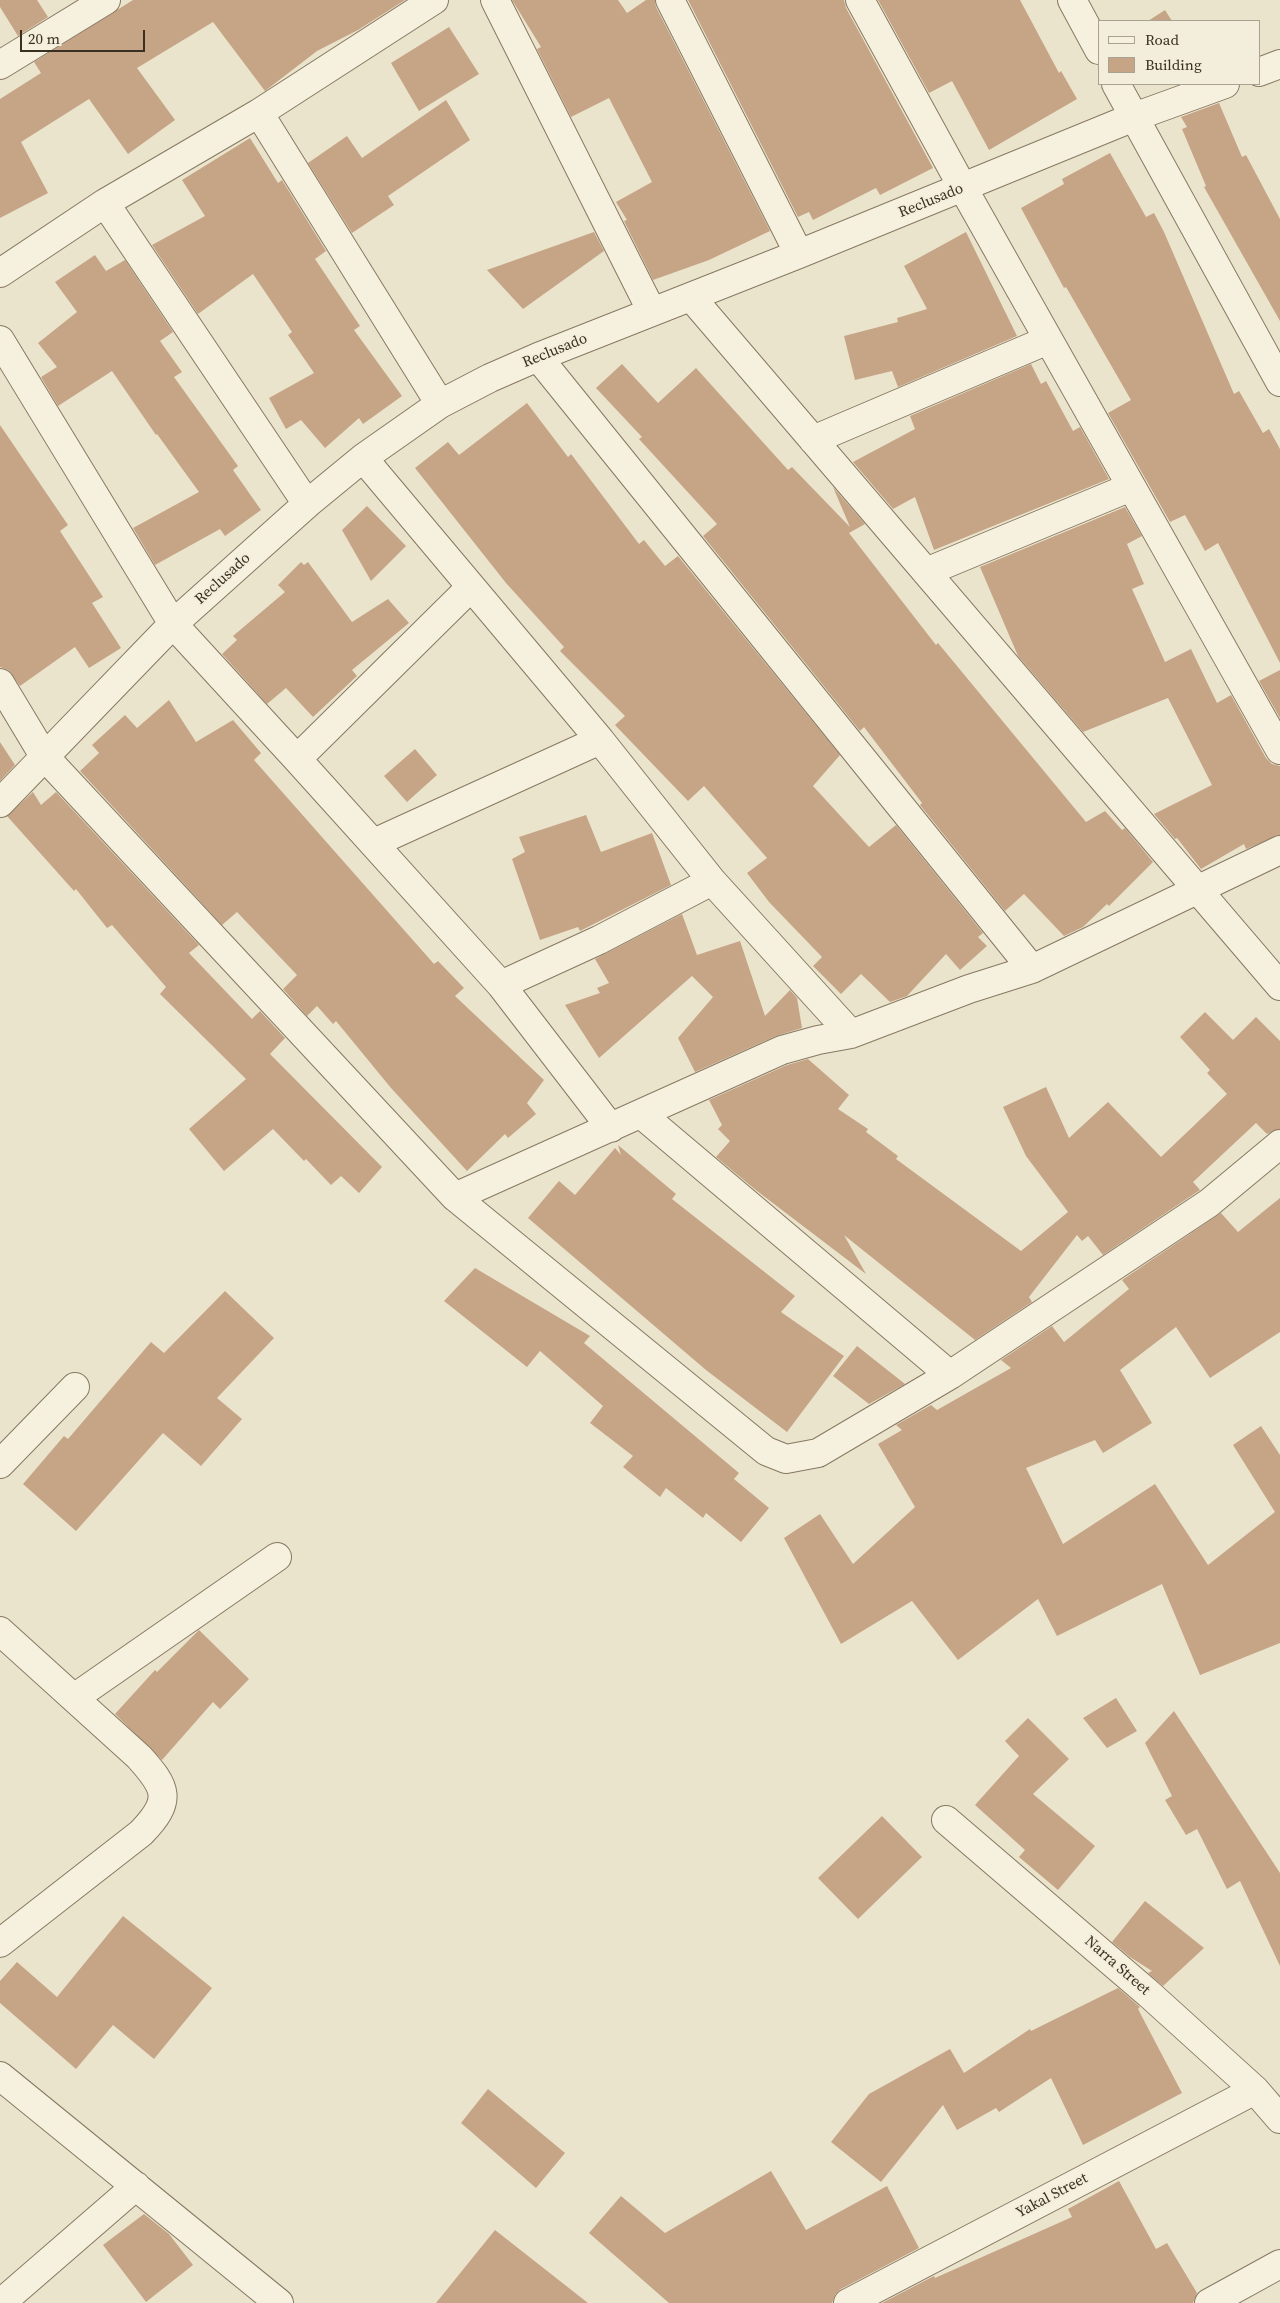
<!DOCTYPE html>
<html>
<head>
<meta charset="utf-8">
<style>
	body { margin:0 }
	#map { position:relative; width:1280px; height:2303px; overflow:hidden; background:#ebe4cc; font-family:"Source Serif 4",serif }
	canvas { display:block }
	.legend { position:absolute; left:1098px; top:20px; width:162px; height:65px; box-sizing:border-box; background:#f3eedb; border:1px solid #a9a291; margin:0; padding:6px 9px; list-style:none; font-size:15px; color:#392f23 }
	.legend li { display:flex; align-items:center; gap:10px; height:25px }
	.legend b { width:25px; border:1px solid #a9a291 }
	.scale { position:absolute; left:20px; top:30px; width:125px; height:22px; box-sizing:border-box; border:2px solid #392f23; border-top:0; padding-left:6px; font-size:15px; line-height:18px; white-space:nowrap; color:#392f23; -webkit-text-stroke:4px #f3eedb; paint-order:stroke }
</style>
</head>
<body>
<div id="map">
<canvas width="1280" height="2303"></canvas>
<ul class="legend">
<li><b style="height:6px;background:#f6f1df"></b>Road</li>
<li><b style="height:14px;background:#c6a486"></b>Building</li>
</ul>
<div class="scale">20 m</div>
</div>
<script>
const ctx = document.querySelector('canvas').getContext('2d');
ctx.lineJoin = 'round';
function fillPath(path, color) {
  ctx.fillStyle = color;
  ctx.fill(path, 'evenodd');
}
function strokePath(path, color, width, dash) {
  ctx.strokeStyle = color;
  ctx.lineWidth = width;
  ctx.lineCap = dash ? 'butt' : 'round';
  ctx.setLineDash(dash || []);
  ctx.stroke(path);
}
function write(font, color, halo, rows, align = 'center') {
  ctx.font = font + ' "Source Serif 4",serif';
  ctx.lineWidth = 4;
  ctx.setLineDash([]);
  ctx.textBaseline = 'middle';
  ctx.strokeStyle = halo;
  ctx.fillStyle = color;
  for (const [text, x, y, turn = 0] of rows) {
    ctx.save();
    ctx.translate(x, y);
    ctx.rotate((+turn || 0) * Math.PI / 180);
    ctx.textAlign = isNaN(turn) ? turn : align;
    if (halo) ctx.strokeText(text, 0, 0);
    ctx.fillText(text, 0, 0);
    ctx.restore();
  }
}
const building = new Path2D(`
	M 0,0 L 37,0 L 48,17 L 18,36 L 0,7 Z
	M 133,0 L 405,0 L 358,30 L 317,51 L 265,91 L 213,22 L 137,68 L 175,120 L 128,154 L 89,99 L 21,142 L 48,193 L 0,218 L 0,99 L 41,73 L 34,62 Z
	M 512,0 L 618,0 L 627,13 L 646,0 L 655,0 L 656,7 L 770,231 L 709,260 L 653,280 L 624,221 L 627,220 L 616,202 L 652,182 L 609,98 L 571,117 L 537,49 L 541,47 Z
	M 688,0 L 844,0 L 846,8 L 933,168 L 880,195 L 876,188 L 813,220 L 809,212 L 798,217 Z
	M 878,0 L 1020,0 L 1059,73 L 1061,71 L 1077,99 L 989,150 L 952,81 L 929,93 Z
	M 1165,10 L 1172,21 L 1148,21 Z
	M 449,27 L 479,74 L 419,111 L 391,63 Z
	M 446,100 L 470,140 L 388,196 L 394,205 L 352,233 L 308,163 L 347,136 L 362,158 Z
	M 1219,103 L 1242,157 L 1246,155 L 1280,219 L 1280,321 L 1204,187 L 1206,186 L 1182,129 L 1187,127 L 1181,117 Z
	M 250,138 L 278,183 L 282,180 L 326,251 L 315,259 L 360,326 L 354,330 L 402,396 L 363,424 L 359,418 L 325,448 L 301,420 L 286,429 L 269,398 L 314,373 L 288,335 L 292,332 L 253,274 L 198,314 L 152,245 L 205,216 L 182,180 Z
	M 1110,153 L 1146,217 L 1154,213 L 1164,232 L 1234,394 L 1239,391 L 1263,433 L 1269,429 L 1280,449 L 1280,663 L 1218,543 L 1205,551 L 1185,515 L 1170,522 L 1108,413 L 1131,400 L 1066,287 L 1064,288 L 1021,208 L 1064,184 L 1062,179 Z
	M 594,232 L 604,251 L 523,309 L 487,270 Z
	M 966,232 L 1017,336 L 898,387 L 892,371 L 855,380 L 844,336 L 898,322 L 897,318 L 927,309 L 904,266 Z
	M 95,255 L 106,271 L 125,260 L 173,332 L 160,341 L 182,372 L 174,377 L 238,466 L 233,470 L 261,510 L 225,536 L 220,529 L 155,565 L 133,528 L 199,492 L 157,434 L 156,435 L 112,371 L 58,406 L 41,377 L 57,367 L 38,343 L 77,312 L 55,282 Z
	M 622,364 L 658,403 L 696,368 L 788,470 L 792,467 L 850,527 L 833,487 L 865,524 L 849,533 L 936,645 L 938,643 L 1086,822 L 1105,811 L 1122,830 L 1125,828 L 1153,862 L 1109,906 L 1107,904 L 1083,927 L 1064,936 L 1024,894 L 1005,911 L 920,805 L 922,803 L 864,727 L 860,731 L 703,536 L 717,524 L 639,439 L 642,437 L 596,388 Z
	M 1031,364 L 1041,384 L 1046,381 L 1073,431 L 1080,427 L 1109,479 L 934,550 L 915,497 L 893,509 L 853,462 L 915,429 L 910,416 Z
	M 527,403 L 568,457 L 571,454 L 639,544 L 644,540 L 665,566 L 678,556 L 840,755 L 813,786 L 869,847 L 896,825 L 983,933 L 978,937 L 987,946 L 960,970 L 946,954 L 907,996 L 890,1002 L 861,974 L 841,994 L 813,966 L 822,957 L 769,902 L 747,873 L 767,858 L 704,786 L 688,801 L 615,725 L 625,716 L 560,651 L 564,647 L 506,583 L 415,468 L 448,442 L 459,455 Z
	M 0,425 L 68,525 L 60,531 L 103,597 L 92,603 L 121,648 L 89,668 L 75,647 L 20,686 L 8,670 L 0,667 Z
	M 367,506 L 406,546 L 371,581 L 342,530 Z
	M 1125,507 L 1142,536 L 1127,544 L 1144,584 L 1132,589 L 1165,662 L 1191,649 L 1217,703 L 1231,695 L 1266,758 L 1272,764 L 1280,766 L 1280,835 L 1246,849 L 1244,844 L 1201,869 L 1177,838 L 1175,839 L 1154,814 L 1212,785 L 1168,698 L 1083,732 L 1018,656 L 980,567 Z
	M 301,562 L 304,565 L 308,562 L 352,622 L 388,599 L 409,623 L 352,670 L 357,676 L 313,717 L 286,688 L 267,704 L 222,654 L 237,640 L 233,636 L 285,592 L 278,585 Z
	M 1280,670 L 1280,718 L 1259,681 Z
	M 169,700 L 196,742 L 233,720 L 261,753 L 254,760 L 434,964 L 438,961 L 464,988 L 455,996 L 544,1080 L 527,1103 L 536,1114 L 508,1138 L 505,1134 L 467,1171 L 391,1088 L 336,1021 L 333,1024 L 317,1006 L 307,1016 L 283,989 L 297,975 L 237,912 L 222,925 L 80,771 L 99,753 L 92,745 L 125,715 L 137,728 Z
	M 0,742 L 15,765 L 0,781 Z
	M 415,749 L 437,775 L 407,802 L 384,776 Z
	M 33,792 L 41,805 L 56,792 L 199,945 L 189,953 L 252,1019 L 260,1011 L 285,1038 L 270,1054 L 382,1167 L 359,1193 L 341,1176 L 331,1185 L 306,1159 L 304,1161 L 273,1129 L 224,1171 L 189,1129 L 246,1079 L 160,994 L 166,987 L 112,925 L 107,928 L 76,889 L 74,891 L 7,816 Z
	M 586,815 L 601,852 L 652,833 L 671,885 L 580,931 L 578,927 L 540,940 L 512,859 L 525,852 L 519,837 Z
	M 682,914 L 697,955 L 740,941 L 765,1016 L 790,990 L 797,998 L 802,1028 L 776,1036 L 695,1072 L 678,1038 L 713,997 L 692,976 L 599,1058 L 565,1005 L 600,993 L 597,988 L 609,983 L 595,959 Z
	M 1205,1012 L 1233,1040 L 1256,1017 L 1280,1041 L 1280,1129 L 1267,1134 L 1256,1123 L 1193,1182 L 1200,1190 L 1103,1255 L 1088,1236 L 1082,1241 L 1077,1235 L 1029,1297 L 1032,1302 L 975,1340 L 844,1235 L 866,1274 L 757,1191 L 716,1157 L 730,1141 L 718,1129 L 722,1125 L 709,1100 L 787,1065 L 808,1059 L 849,1095 L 838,1109 L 868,1129 L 866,1132 L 898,1156 L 896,1159 L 1021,1251 L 1068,1212 L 1026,1156 L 1003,1107 L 1046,1087 L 1069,1138 L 1108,1102 L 1161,1157 L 1227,1094 L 1207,1073 L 1210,1070 L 1180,1037 Z
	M 618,1145 L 676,1194 L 672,1199 L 795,1296 L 781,1312 L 844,1356 L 787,1432 L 706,1370 L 528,1218 L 559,1181 L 575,1195 L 615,1148 L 621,1155 Z
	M 1280,1198 L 1280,1332 L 1210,1378 L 1176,1327 L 1120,1370 L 1152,1423 L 1103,1453 L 1095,1440 L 1026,1468 L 1063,1544 L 1155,1484 L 1208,1565 L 1275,1512 L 1233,1445 L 1261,1426 L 1280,1455 L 1280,1643 L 1200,1675 L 1162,1584 L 1057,1636 L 1038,1599 L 958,1660 L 912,1601 L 841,1644 L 784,1538 L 820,1514 L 853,1564 L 915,1507 L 878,1444 L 902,1430 L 896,1425 L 931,1405 L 937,1410 L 1011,1368 L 1001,1360 L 1052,1326 L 1064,1342 L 1129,1289 L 1122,1280 L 1221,1213 L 1238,1232 Z
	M 475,1268 L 590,1336 L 584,1343 L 739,1473 L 734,1479 L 769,1508 L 741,1542 L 706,1513 L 703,1518 L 666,1488 L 660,1497 L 623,1467 L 633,1456 L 590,1423 L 603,1406 L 540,1351 L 527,1367 L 444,1301 Z
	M 225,1291 L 274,1338 L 217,1398 L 242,1419 L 201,1466 L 163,1433 L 76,1531 L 23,1484 L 64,1436 L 68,1439 L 151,1342 L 164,1353 Z
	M 857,1346 L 905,1384 L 869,1404 L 833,1376 Z
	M 199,1630 L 249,1679 L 220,1709 L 213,1702 L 162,1760 L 115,1714 L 155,1670 L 157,1672 Z
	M 1116,1698 L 1137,1731 L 1107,1748 L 1083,1718 Z
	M 1174,1711 L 1280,1873 L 1280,1966 L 1240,1881 L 1227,1889 L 1197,1829 L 1186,1835 L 1165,1800 L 1172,1796 L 1145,1743 Z
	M 1028,1718 L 1069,1759 L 1033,1794 L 1095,1846 L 1058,1890 L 1019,1857 L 1025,1850 L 975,1805 L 1019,1756 L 1005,1741 Z
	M 882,1816 L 922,1857 L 858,1919 L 818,1878 Z
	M 1145,1901 L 1204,1948 L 1163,1986 L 1148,1973 L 1152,1971 L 1130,1957 L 1112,1942 Z
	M 123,1916 L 212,1988 L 154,2059 L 113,2025 L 76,2069 L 0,2003 L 0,1981 L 17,1962 L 57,1997 Z
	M 1118,1988 L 1140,2007 L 1138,2009 L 1182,2093 L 1083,2145 L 1051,2078 L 999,2112 L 996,2108 L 957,2130 L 943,2105 L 881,2182 L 831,2142 L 869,2094 L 950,2049 L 964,2073 L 1030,2029 L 1031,2031 Z
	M 488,2089 L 565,2153 L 536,2188 L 461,2123 Z
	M 771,2171 L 806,2230 L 887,2186 L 919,2248 L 841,2289 L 835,2295 L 832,2303 L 669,2303 L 589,2233 L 621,2196 L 665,2233 Z
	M 1119,2181 L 1156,2249 L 1167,2243 L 1197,2293 L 1193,2303 L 882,2303 L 934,2276 L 935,2278 L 1072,2217 L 1068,2209 Z
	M 144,2214 L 169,2234 L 193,2265 L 146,2302 L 103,2245 Z
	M 495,2230 L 588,2303 L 436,2303 Z`);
const minor = new Path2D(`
	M 495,0 L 652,312
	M 670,0 L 799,254
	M 860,0 L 963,188 L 1280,750
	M 1072,0 L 1099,50
	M 0,65 L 106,0
	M 1259,72 L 1280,64
	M 1116,84 L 1280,382
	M 259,113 L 440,404
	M 105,203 L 307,504
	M 0,273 L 105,203 L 259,113 L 434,0
	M 691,297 L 1280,986
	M 0,340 L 173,624 L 297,759 L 501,985 L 611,1128
	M 813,440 L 1048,340
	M 363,458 L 600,740 L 712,881 L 851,1034
	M 926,572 L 1131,487
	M 0,683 L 44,756 L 455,1197 L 766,1451 L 786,1459 L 818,1453 L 950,1375 L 1209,1203 L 1280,1144
	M 297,759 L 471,587
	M 0,803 L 173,624 L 307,504 L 363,458 L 440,404 L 490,378 L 538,357 L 799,254 L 1134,117 L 1225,84
	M 374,843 L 600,740
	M 1032,969 L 1280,850
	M 501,985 L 599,940 L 712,881
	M 641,1114 L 950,1375
	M 455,1197 L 782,1050 L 818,1040 L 851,1034 L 969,989 L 1032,969 L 538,357
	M 0,1464 L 75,1387
	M 0,1631 L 139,1757 C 167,1788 173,1800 141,1833 L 0,1943
	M 74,1698 L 277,1557
	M 946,1820 L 1149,1994 L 1255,2090 L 1280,2119
	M 0,2076 L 279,2303
	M 1,2303 L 136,2186
	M 848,2303 L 1255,2090
	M 1209,2303 L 1280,2264`);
const streetNames = [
	["Reclusado",931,201,-22],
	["Reclusado",555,351,-22],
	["Reclusado",223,579,-42],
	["Narra Street",1117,1966,41],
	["Yakal Street",1052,2196,-28]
];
fillPath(building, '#c6a486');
strokePath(minor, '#877861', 30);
strokePath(minor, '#f6f1df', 28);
write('15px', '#392f23', '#f3eedb', streetNames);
</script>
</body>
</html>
